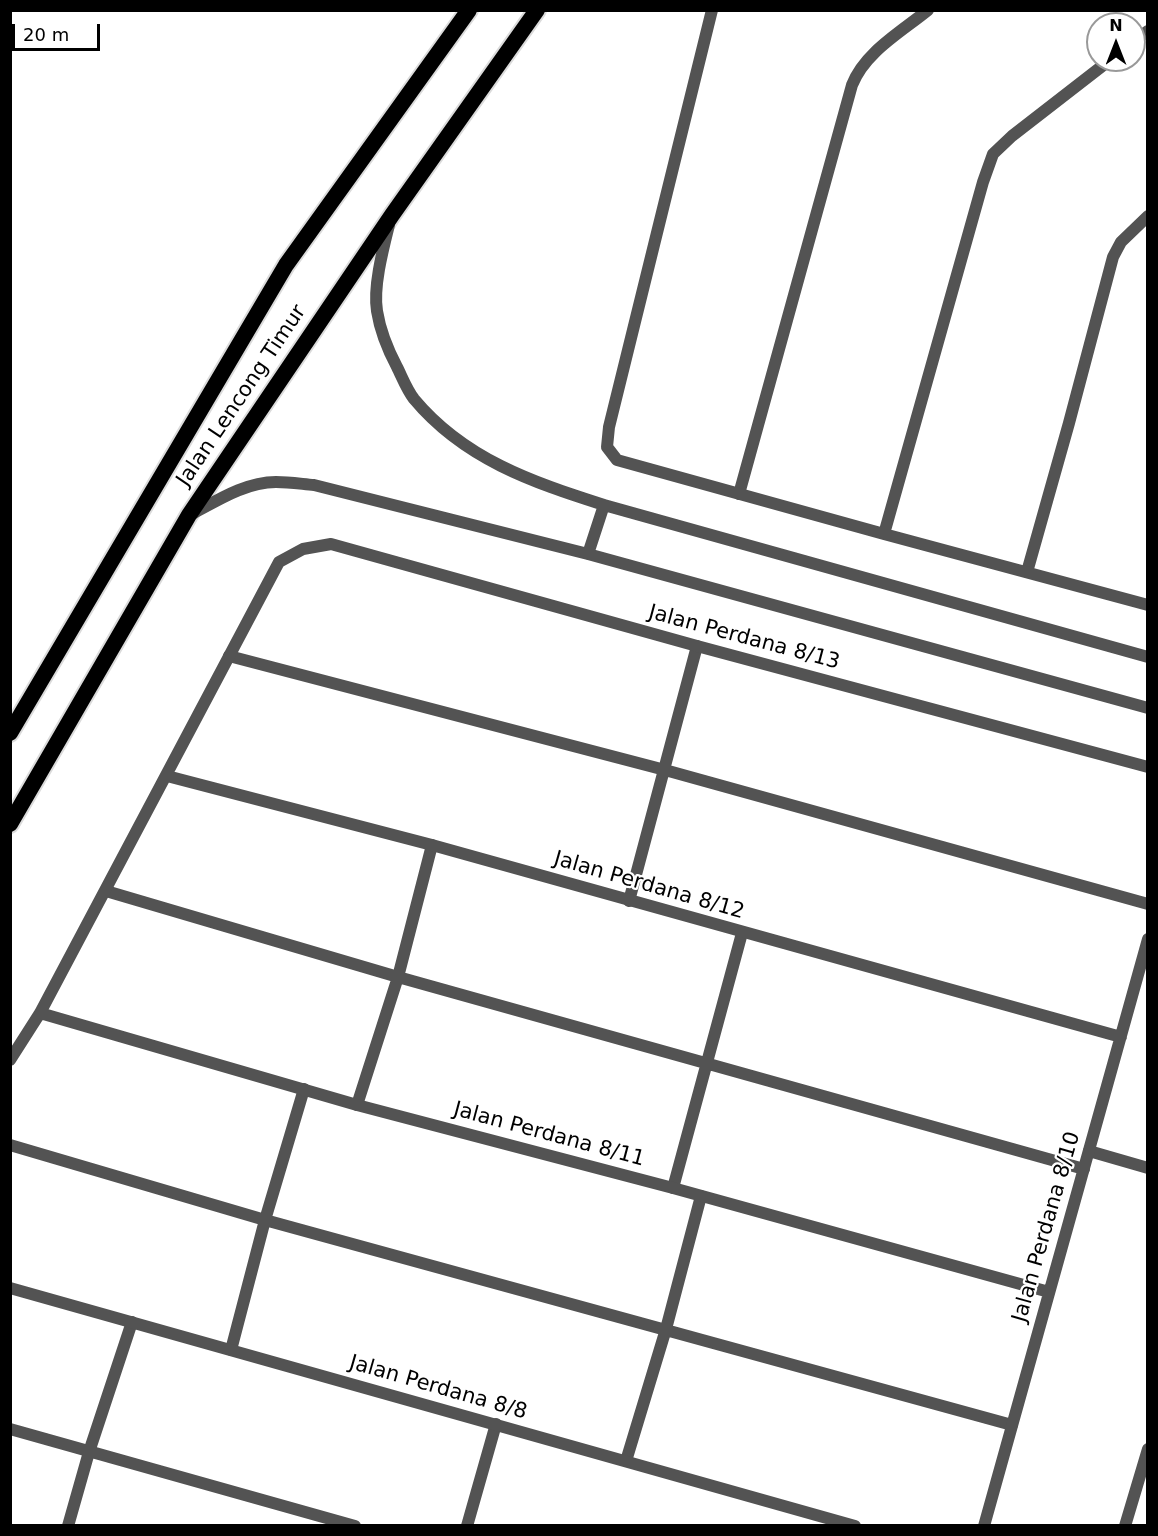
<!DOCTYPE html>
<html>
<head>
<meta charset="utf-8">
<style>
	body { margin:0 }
	#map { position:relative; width:1158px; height:1536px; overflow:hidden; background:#fff; font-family:"DejaVu Sans",sans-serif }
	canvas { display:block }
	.frame { position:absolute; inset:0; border:12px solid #000; pointer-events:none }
	.north { position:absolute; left:1086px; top:12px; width:60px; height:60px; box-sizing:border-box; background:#fff; border:2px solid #999; border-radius:50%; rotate:0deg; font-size:16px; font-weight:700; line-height:24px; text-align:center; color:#000 }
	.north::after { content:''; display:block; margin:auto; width:21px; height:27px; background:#000; clip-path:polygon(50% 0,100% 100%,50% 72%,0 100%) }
	.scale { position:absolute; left:12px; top:24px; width:88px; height:27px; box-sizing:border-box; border:3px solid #000; border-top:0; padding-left:8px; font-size:18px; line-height:21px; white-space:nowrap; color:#000; -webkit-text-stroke:4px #fff; paint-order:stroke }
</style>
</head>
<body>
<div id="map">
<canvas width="1158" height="1536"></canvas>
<div class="frame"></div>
<div class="north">N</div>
<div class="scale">20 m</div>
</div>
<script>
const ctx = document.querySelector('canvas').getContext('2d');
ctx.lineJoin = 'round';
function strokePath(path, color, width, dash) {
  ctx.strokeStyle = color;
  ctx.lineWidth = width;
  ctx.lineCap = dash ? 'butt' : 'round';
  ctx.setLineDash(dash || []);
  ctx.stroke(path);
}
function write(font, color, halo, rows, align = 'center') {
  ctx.font = font + ' "DejaVu Sans",sans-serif';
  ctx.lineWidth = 4.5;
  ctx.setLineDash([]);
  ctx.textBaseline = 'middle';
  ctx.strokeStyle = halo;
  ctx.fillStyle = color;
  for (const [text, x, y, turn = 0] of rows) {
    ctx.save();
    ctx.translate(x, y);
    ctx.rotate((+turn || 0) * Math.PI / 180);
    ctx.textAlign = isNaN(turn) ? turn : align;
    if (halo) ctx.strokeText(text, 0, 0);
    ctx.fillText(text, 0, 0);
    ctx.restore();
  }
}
const service = new Path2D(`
	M 739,494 L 852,85 C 865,52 901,32 928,10
	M 1027,572 L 1069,423 L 1113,257 L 1121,242 L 1148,216
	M 229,656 L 665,770 L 1148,904
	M 106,891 L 398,977 L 1084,1169
	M 629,901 L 697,646
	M 357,1105 L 398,977 L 432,845
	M 10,1145 L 265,1220 L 1012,1425
	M 1089,1151 L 1148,1168
	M 673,1188 L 742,933
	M 231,1350 L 265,1220 L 304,1089
	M 10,1429 L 355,1526
	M 626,1461 L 666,1329 L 701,1196
	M 68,1526 L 89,1452 L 132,1322
	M 467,1526 L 496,1424
	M 1125,1526 L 1148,1449`);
const minor = new Path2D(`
	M 712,10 L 609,427 L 607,447 L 617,460 L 884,534 L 1148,605
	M 1134,41 L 1148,31
	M 884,534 L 983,182 L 993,154 L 1012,136 L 1110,60
	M 167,776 L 432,845 L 1121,1037
	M 40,1013 L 357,1105 L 673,1188 L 1049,1292
	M 10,1060 L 40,1013 L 279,562 L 303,549 L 331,544 L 697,646 L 1148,767
	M 10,1288 L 855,1526
	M 984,1526 L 1148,939`);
const tertiary = new Path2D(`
	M 389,225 C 383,249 373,287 377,311 C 380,330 388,350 397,367 C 402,377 407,390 414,399 C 464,459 532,482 604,505 L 1148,657
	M 192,514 C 218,500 246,482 276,482 C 289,482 302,484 314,485 L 588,554 L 1148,708
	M 588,554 L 604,505`);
const trunk = new Path2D(`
	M 10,733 L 286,265 L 469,10
	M 10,824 L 189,515 L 392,215 L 537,10`);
const streetNames = [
	["Jalan Lencong Timur",242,396,-56],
	["Jalan Perdana 8/13",744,638,15],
	["Jalan Perdana 8/12",649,886,16],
	["Jalan Perdana 8/11",549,1135,15],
	["Jalan Perdana 8/10",1047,1227,-74],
	["Jalan Perdana 8/8",438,1388,16]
];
strokePath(trunk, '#dbdbdb', 20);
strokePath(service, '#535353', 12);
strokePath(minor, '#535353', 12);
strokePath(tertiary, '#535353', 12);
strokePath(trunk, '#000', 16);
write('21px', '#000', '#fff', streetNames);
</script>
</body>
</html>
